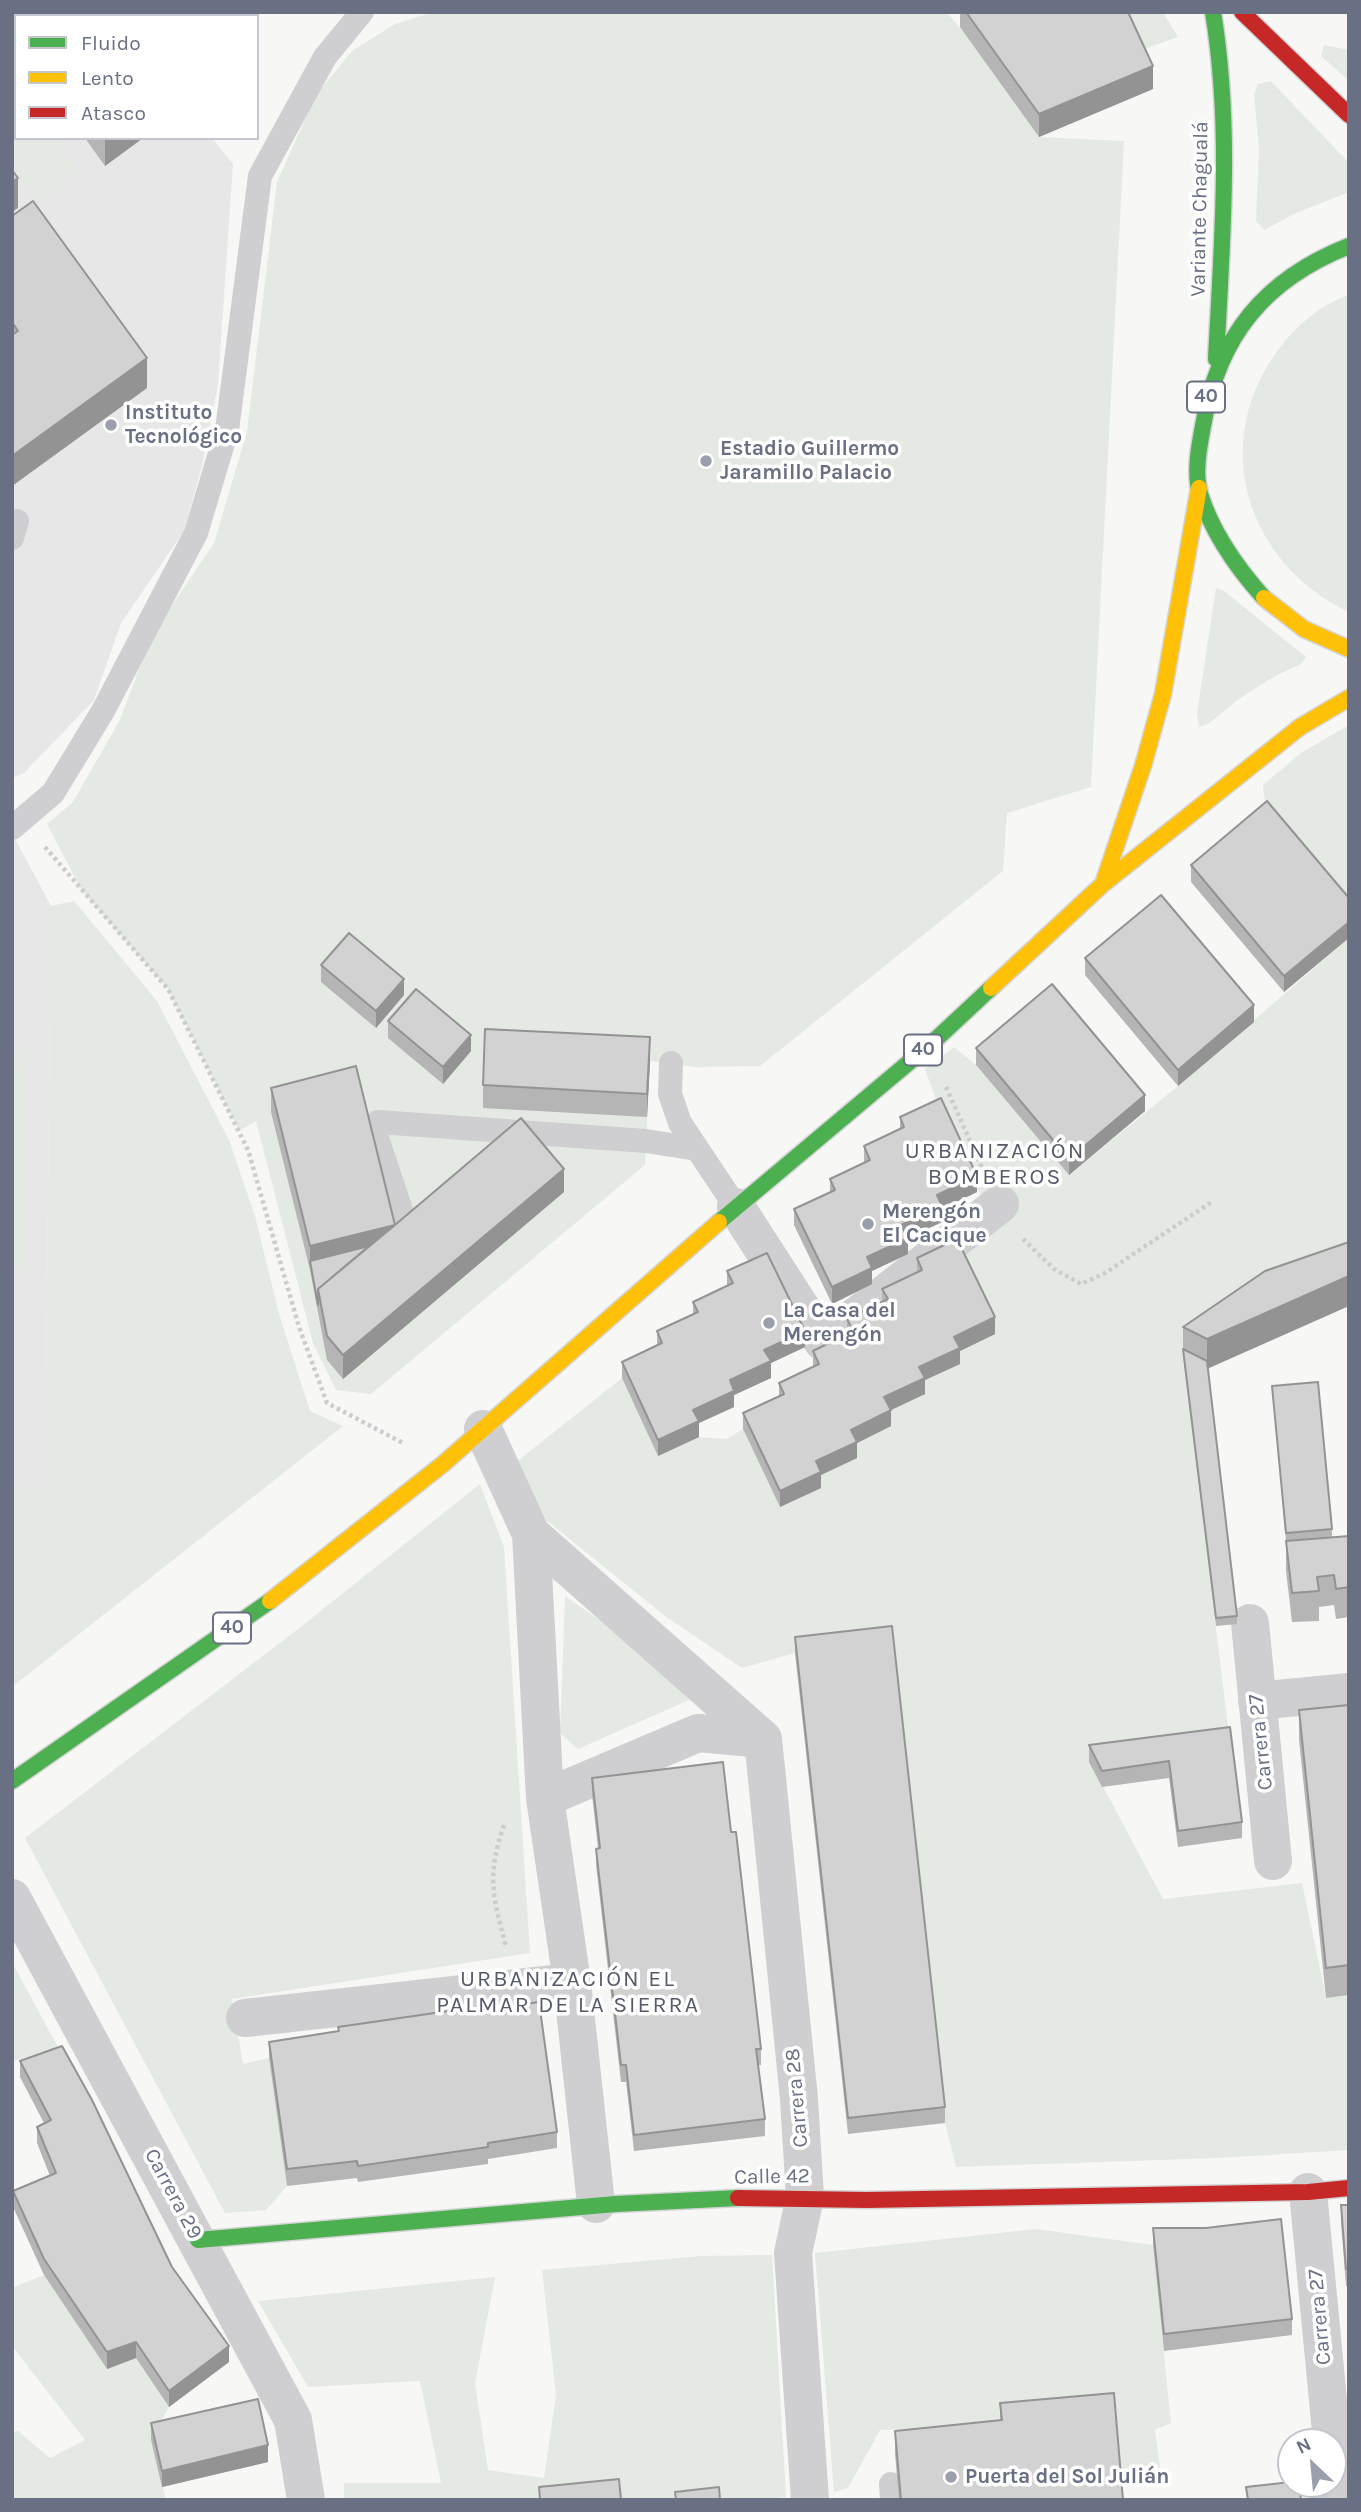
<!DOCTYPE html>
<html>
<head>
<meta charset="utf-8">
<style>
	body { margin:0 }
	#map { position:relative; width:1361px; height:2512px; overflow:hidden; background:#f7f7f6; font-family:Karla,sans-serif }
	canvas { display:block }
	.frame { position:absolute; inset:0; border:14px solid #697084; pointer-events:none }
	.legend { position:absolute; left:14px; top:14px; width:245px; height:126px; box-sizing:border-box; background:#fff; border:2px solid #c3c6ce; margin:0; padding:9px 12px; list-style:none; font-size:21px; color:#697084 }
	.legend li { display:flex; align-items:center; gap:14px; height:35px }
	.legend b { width:35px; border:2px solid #c3c6ce }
	.north { position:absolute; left:1277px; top:2428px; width:70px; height:70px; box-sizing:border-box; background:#fff; border:2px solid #c3c6ce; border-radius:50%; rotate:334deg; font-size:19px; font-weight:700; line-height:28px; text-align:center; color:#697084 }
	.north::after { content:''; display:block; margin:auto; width:24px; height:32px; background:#9b9fac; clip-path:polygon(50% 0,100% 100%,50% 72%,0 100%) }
</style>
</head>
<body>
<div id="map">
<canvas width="1361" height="2512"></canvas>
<div class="frame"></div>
<ul class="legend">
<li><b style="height:9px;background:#4caf50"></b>Fluido</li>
<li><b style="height:9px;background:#ffc107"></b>Lento</li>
<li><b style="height:9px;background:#c62828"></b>Atasco</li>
</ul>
<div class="north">N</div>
</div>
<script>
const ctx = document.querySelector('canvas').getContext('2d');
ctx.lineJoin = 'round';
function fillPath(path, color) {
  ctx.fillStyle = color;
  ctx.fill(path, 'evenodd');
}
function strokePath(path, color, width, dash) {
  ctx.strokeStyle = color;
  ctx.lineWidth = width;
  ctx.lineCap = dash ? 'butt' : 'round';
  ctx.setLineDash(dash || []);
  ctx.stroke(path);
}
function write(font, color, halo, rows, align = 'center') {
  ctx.font = font + ' Karla,sans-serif';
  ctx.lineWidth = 7;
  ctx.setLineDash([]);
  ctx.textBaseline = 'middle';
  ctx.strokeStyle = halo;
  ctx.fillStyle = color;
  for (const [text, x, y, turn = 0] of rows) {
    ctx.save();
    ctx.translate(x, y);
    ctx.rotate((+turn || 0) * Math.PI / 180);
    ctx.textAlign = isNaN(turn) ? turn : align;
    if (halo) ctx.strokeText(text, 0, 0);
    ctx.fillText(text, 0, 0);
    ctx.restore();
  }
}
const built = new Path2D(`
	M 12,12 L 16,16 L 16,138 L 212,138 L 233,164 L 218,384 L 202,466 L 184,531 L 121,623 L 94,700 L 24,773 L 12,778 Z
	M 12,833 L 51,906 L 45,1488 L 12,1487 Z`);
const green = new Path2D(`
	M 434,12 L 946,12 L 972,41 L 1039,137 L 1124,141 L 1091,787 L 1007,813 L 1003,871 L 760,1066 L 695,1067 L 650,1061 L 645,1165 L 371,1394 L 336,1390 L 313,1343 L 256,1121 L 239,1131 L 168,989 L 82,891 L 47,824 L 73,802 L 120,720 L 152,635 L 214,543 L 247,432 L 277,182 L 316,95 L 352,51 L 395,24 Z
	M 1117,12 L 1163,12 L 1178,37 L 1136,52 Z
	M 1324,45 L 1349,50 L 1349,81 L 1321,56 Z
	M 1271,81 L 1349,163 L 1349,192 L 1296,213 L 1264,230 L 1256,221 L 1259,149 L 1254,94 L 1258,84 Z
	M 16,124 L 16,138 L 56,138 L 79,171 L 38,199 L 12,162 L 12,127 Z
	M 1349,295 L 1349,612 C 1246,563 1209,443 1278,350 C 1295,327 1321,304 1349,295 Z
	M 1216,588 L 1224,591 L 1306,657 L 1301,664 L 1275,676 L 1239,699 L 1208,724 L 1199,727 L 1197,713 Z
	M 1349,725 L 1349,915 L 1267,817 L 1263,785 L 1301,753 Z
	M 74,901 L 157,1001 L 229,1140 L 255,1216 L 279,1314 L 310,1411 L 343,1426 L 12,1687 L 12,1487 L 45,1487 L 51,906 Z
	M 1349,938 L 1349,1272 L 1183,1357 L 1230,1743 L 1090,1762 L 1163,1899 L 1302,1883 L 1326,1998 L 1349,1995 L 1349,2150 L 1218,2158 L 956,2167 L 945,2123 L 892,1643 L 795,1653 L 742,1668 L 665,1616 L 546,1520 L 515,1463 L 622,1378 L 699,1437 L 727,1439 L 743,1429 L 780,1507 L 821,1488 L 816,1477 L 884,1413 L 925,1394 L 919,1383 L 959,1364 L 953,1246 L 999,1223 C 966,1176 944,1123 925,1069 L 954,1047 L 976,1065 L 1069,1175 L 1178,1086 Z
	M 12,1051 L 27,1052 L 24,1270 L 12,1270 Z
	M 480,1484 L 504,1547 L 530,1953 L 232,1999 L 243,2064 L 269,2058 L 287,2186 L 266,2210 L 225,2213 L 25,1838 L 298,1629 Z
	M 565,1596 L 651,1656 L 689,1700 L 578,1749 L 560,1733 Z
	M 12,1962 L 60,2051 L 12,2061 Z
	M 1036,2229 L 1153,2245 L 1171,2423 L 1155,2430 L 1160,2467 L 1119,2474 L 1000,2427 L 880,2430 L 848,2488 L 834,2492 L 815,2253 Z
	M 772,2255 L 786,2497 L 758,2500 L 344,2500 L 344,2483 L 441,2483 L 420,2381 L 308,2387 L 258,2301 L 495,2277 L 475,2383 L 488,2470 L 544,2478 L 556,2395 L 542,2270 L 701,2256 Z
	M 44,2275 L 107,2369 L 136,2358 L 169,2407 L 151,2440 L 166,2500 L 12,2500 L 12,2432 L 18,2431 L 50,2458 L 85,2440 L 12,2346 L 12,2288 Z`);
const path = new Path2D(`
	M 45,847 L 168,989 L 248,1150 L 299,1327 L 327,1403 L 403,1443
	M 946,1087 L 982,1168
	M 1023,1239 L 1054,1269 L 1081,1284 L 1105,1273 L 1213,1201
	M 504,1825 C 487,1875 492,1895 506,1946`);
const lane = new Path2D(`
	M 12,538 L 17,521
	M 12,828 L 53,793 L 103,711 L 196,533 L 227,430 L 260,176 L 325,57 L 362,12
	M 671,1063 L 670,1094 L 680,1123 L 736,1207
	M 426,1213 L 414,1224 L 405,1222 L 374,1129 L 378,1122 L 646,1141 L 697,1149
	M 891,2484 L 892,2500`);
const street = new Path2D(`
	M 736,1207 L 823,1342 L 1000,1204
	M 483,1429 L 531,1534 L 545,1798 L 572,1982 L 596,2204
	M 531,1534 L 763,1739
	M 1250,1623 L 1273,1861
	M 1257,1701 L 1349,1692
	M 763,1739 L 799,2099 L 805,2197 L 793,2253 L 810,2500
	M 545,1798 L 698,1733 L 763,1739
	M 12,1898 L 293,2420 L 306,2500
	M 245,2018 L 572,1982
	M 1308,2192 L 1332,2442
	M 1333,2450 L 1338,2500`);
const fast = new Path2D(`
	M 1213,12 C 1232,128 1222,242 1216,359
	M 1264,598 C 1238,569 1212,532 1200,494 C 1194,473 1199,447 1203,426 C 1218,336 1265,279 1349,246
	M 719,1222 L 932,1043 L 991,988
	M 12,1781 L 270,1601
	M 198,2240 L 616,2204 L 738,2198`);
const slow = new Path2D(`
	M 1264,598 L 1304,629 L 1349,649
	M 1103,884 L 1143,766 L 1163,694 L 1199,488
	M 991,988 L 1103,884 L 1300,727 L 1349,698
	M 270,1601 L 443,1464 L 719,1222`);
const jam = new Path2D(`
	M 1242,12 L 1349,115
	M 738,2198 L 867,2200 L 1308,2192 L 1349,2188`);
const wall = new Path2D(`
	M 12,12 L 138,12 L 141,16 L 16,16 L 16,43 L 12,39 Z
	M 960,12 L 1128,12 L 1153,89 L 1039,137 L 960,27 Z
	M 85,138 L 143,138 L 105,166 Z
	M 12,216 L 147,388 L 12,486 Z
	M 1191,865 L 1349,898 L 1284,992 L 1191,882 Z
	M 1085,958 L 1254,1022 L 1178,1086 L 1085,975 Z
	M 321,965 L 404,995 L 376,1028 L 321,982 Z
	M 388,1021 L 471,1051 L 443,1084 L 388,1038 Z
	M 976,1048 L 1145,1111 L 1069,1175 L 976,1065 Z
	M 650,1061 L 647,1117 L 483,1108 L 483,1085 Z
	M 271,1088 L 395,1225 L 564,1192 L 343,1379 L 327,1360 L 310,1270 L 271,1112 Z
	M 900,1117 L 977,1192 L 942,1209 L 942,1222 L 908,1238 L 908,1254 L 872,1271 L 872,1284 L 832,1304 L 794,1225 L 794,1209 L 830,1192 L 830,1179 L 864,1163 L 864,1146 L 900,1129 Z
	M 917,1258 L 995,1334 L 960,1351 L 960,1364 L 925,1380 L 925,1394 L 891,1410 L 891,1426 L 857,1443 L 857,1458 L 821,1475 L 821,1488 L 780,1507 L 743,1429 L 743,1413 L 779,1396 L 779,1383 L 813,1367 L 813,1351 L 847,1334 L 847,1319 L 882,1302 L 882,1289 L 917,1272 Z
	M 727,1271 L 805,1347 L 771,1363 L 771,1378 L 734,1395 L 734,1407 L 699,1423 L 699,1437 L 658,1456 L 622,1378 L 622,1362 L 657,1345 L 657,1331 L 693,1315 L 693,1302 L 727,1286 Z
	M 1265,1271 L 1208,1369 L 1237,1616 L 1237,1624 L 1216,1626 L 1183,1357 L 1183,1327 Z
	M 1272,1386 L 1332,1529 L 1332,1537 L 1349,1536 L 1349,1617 L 1336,1619 L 1334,1605 L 1319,1607 L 1319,1621 L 1292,1622 L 1286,1571 L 1286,1542 Z
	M 795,1637 L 945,2107 L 945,2123 L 848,2134 L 795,1653 Z
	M 1349,1705 L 1349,1995 L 1326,1998 L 1299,1740 L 1299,1710 Z
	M 1230,1727 L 1242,1822 L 1242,1838 L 1178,1847 L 1169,1778 L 1102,1787 L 1089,1762 L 1089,1745 Z
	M 592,1778 L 731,1832 L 761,2049 L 761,2065 L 758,2065 L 765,2119 L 765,2136 L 634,2151 L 626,2082 L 621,2082 L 596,1865 L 596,1849 L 598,1848 L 592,1795 Z
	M 469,2012 L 557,2132 L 557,2148 L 488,2159 L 488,2164 L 358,2182 L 357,2178 L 287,2186 L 269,2058 L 269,2042 L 338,2031 L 338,2027 Z
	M 20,2061 L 172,2267 L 229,2362 L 169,2407 L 136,2358 L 107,2369 L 44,2275 L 13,2207 L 13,2191 L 50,2176 L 37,2143 L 37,2127 L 44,2123 L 20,2077 Z
	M 1341,2205 L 1349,2205 L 1349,2286 L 1346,2286 L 1341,2222 Z
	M 1153,2228 L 1292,2319 L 1292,2335 L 1164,2351 L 1153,2245 Z
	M 1000,2403 L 1123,2500 L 899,2500 L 895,2454 L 895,2431 L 1000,2420 Z
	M 151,2423 L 268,2462 L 162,2487 L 151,2440 Z`);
const shadedWall = new Path2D(`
	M 1153,66 L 1153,89 L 1039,137 L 1039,114 Z
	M 105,138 L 143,138 L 105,166 Z
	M 18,178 L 18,208 L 12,212 L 12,182 Z
	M 147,358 L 147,388 L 12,486 L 12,456 Z
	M 1349,922 L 1349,938 L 1284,992 L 1284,976 Z
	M 404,979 L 404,995 L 376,1028 L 376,1011 Z
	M 1254,1005 L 1254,1022 L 1178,1086 L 1178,1070 Z
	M 471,1035 L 471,1051 L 443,1084 L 443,1067 Z
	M 650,1037 L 650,1061 L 647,1117 L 647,1094 Z
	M 1145,1095 L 1145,1111 L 1069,1175 L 1069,1159 Z
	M 564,1169 L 564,1192 L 343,1379 L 343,1355 Z
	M 977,1176 L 977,1192 L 942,1209 L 942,1222 L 901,1241 L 901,1225 L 937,1195 Z
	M 395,1225 L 381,1252 L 310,1261 L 310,1246 Z
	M 908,1238 L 908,1254 L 872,1271 L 872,1284 L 832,1304 L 832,1287 L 867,1257 Z
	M 1349,1276 L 1349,1306 L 1207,1369 L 1207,1339 Z
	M 995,1317 L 995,1334 L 960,1351 L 960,1364 L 925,1380 L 925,1394 L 891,1410 L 891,1426 L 857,1443 L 857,1458 L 821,1475 L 821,1488 L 780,1507 L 780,1491 L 851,1430 L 884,1397 L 954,1337 Z
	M 805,1331 L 805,1347 L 771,1363 L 771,1378 L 734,1395 L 734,1407 L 699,1423 L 699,1437 L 658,1456 L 658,1440 L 693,1410 L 730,1380 L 764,1350 Z
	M 136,2342 L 136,2358 L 107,2369 L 107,2352 Z
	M 229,2346 L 229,2362 L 169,2407 L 169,2391 Z
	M 268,2445 L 268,2462 L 162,2487 L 162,2471 Z`);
const building = new Path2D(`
	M 15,12 L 138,12 L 141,16 L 18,16 Z
	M 966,12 L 1128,12 L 1153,66 L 1039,114 Z
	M 12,170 L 18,178 L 12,182 Z
	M 33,201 L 147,358 L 12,456 L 12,335 L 18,331 L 12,322 L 12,216 Z
	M 1267,801 L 1349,898 L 1349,922 L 1284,976 L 1191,865 Z
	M 1161,895 L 1254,1005 L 1178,1070 L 1085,958 Z
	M 349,933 L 404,979 L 376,1011 L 321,965 Z
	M 1052,984 L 1145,1095 L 1069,1159 L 976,1048 Z
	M 416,989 L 471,1035 L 443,1067 L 388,1021 Z
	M 485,1029 L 650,1037 L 647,1094 L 483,1085 Z
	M 356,1066 L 395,1225 L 521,1118 L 564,1169 L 343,1355 L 327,1336 L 318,1289 L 395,1225 L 310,1246 L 271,1088 Z
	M 941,1098 L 977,1176 L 937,1195 L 942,1206 L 901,1225 L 908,1238 L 867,1257 L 872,1268 L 832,1287 L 794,1209 L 835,1190 L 830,1179 L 870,1160 L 864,1146 L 904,1127 L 900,1117 Z
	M 957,1239 L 995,1317 L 954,1337 L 960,1348 L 919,1367 L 925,1378 L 884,1397 L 891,1410 L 851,1430 L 857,1442 L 816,1461 L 821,1472 L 780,1491 L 743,1413 L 784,1394 L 779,1383 L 819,1364 L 813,1351 L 853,1331 L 847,1319 L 888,1299 L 882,1289 L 922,1270 L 917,1258 Z
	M 1349,1242 L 1349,1276 L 1207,1339 L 1183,1327 L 1265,1271 Z
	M 369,1246 L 318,1289 L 318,1305 L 310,1261 Z
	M 767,1253 L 805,1331 L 764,1350 L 771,1361 L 730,1380 L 734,1391 L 693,1410 L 699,1421 L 658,1440 L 622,1362 L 662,1343 L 657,1331 L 698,1312 L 693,1302 L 733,1283 L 727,1271 Z
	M 1183,1349 L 1207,1361 L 1237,1616 L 1216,1618 Z
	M 1318,1382 L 1332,1529 L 1286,1533 L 1272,1386 Z
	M 1349,1536 L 1349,1587 L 1336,1589 L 1334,1575 L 1317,1577 L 1319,1591 L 1292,1593 L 1286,1541 Z
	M 892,1626 L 945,2107 L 848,2118 L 795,1637 Z
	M 1349,1705 L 1349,1965 L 1326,1968 L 1299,1710 Z
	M 1230,1727 L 1242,1822 L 1178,1831 L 1169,1761 L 1102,1771 L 1089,1745 Z
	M 723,1762 L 731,1832 L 736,1832 L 761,2049 L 756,2049 L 765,2119 L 634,2135 L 626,2065 L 621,2065 L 596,1849 L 600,1848 L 592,1778 Z
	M 539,2002 L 557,2132 L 488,2143 L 488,2147 L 358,2166 L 357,2161 L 287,2169 L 269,2042 L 339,2031 L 338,2027 L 469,2008 L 469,2012 Z
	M 62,2046 L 92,2100 L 172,2267 L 229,2346 L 169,2391 L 136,2342 L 107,2352 L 44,2259 L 13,2191 L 56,2173 L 37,2127 L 51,2120 L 20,2061 Z
	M 1341,2205 L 1349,2205 L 1349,2269 L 1346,2269 Z
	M 1281,2219 L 1292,2319 L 1164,2334 L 1153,2228 L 1206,2228 Z
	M 1114,2393 L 1123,2500 L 901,2500 L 895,2431 L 1002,2420 L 1000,2403 Z
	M 258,2399 L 268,2445 L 162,2471 L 151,2423 Z
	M 619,2479 L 621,2500 L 540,2500 L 539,2487 Z
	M 1291,2482 L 1291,2484 L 1299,2484 L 1301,2500 L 1248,2500 L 1246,2487 Z
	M 719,2487 L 720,2500 L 676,2500 L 675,2492 Z`);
const markers = [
	[111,425,7,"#9b9fac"],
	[706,461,7,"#9b9fac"],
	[868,1224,7,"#9b9fac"],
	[769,1323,7,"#9b9fac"],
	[951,2477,7,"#9b9fac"]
];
const shields = [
	[1206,397,38],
	[923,1050,38],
	[232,1628,38]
];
const shieldNames = [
	["40",1206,397],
	["40",923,1050],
	["40",232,1628]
];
const streetNames = [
	["Variante Chagualá",1200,209,-89],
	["Carrera 27",1261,1742,-96],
	["Carrera 28",797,2098,-95],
	["Calle 42",772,2177,-1],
	["Carrera 29",173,2194,62],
	["Carrera 27",1320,2317,-95]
];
const poiNames = [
	["Instituto",125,413],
	["Tecnológico",125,437],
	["Estadio Guillermo",720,449],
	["Jaramillo Palacio",720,473],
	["Merengón",882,1212],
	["El Cacique",882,1236],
	["La Casa del",783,1311],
	["Merengón",783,1335],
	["Puerta del Sol Julián",965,2477]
];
const neighbourhoodNames = [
	["URBANIZACIÓN",995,1151],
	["BOMBEROS",995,1177],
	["URBANIZACIÓN EL",568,1979],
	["PALMAR DE LA SIERRA",568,2005]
];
fillPath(built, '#e7e7e8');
fillPath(green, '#e5e9e4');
strokePath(fast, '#d4d4d5', 19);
strokePath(slow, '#d4d4d5', 19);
strokePath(jam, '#d4d4d5', 19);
strokePath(path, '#cccccd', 4.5, [3.5, 3.5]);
strokePath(lane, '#cfcfd1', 24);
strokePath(street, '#cfcfd1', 38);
strokePath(fast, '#4caf50', 16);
strokePath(slow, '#ffc107', 16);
strokePath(jam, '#c62828', 16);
fillPath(wall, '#b5b5b5');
fillPath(shadedWall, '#939394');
fillPath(building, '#d2d2d3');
strokePath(building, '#939394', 2);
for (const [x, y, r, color] of markers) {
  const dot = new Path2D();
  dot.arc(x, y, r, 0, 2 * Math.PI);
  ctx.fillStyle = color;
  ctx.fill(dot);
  strokePath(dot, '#fff', 2.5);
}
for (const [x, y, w] of shields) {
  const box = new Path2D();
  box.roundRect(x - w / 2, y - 15.5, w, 31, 5);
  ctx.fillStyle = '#fff';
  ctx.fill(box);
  strokePath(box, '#697084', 2);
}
write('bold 19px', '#697084', null, shieldNames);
write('21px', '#697084', '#fff', streetNames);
write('bold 21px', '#697084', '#fff', poiNames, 'left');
ctx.letterSpacing = '2px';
write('23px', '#565b69', '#fff', neighbourhoodNames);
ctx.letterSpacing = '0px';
</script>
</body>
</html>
